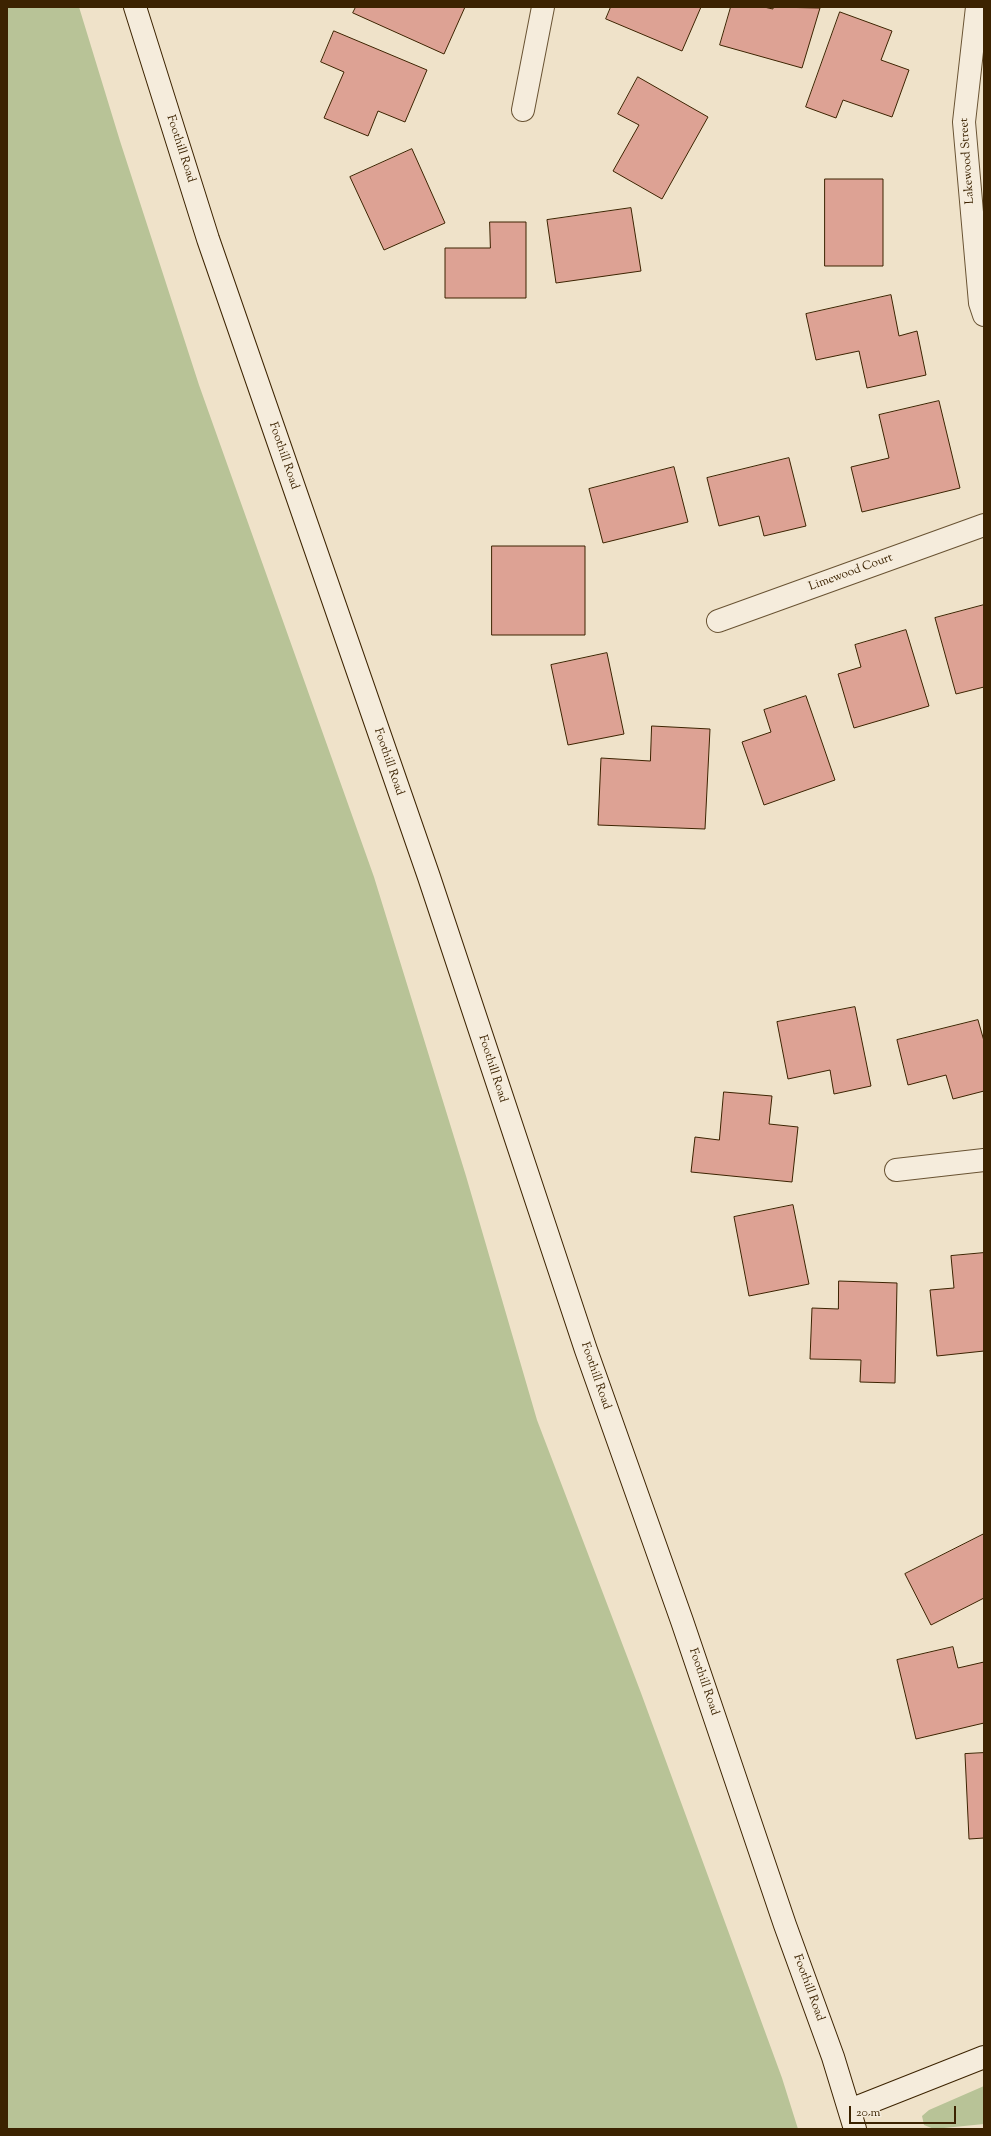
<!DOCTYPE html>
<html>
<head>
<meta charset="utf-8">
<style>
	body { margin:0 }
	#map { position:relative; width:991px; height:2136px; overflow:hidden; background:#efe2c9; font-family:"Sorts Mill Goudy",serif }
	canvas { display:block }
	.frame { position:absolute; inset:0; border:8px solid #3c2301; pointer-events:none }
	.scale { position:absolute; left:849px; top:2106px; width:107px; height:18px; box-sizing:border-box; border:2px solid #3c2301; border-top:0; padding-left:5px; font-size:12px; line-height:14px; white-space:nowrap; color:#3c2301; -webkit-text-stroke:3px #f5ecdc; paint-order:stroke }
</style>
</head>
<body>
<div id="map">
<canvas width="991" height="2136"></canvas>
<div class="frame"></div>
<div class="scale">20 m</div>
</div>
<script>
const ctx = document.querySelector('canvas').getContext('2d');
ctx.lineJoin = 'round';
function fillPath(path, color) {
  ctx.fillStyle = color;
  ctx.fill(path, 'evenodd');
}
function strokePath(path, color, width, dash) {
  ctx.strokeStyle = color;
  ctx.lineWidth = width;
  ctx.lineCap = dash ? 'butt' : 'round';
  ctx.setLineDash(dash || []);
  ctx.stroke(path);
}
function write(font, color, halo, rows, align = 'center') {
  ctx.font = font + ' "Sorts Mill Goudy",serif';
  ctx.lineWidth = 3.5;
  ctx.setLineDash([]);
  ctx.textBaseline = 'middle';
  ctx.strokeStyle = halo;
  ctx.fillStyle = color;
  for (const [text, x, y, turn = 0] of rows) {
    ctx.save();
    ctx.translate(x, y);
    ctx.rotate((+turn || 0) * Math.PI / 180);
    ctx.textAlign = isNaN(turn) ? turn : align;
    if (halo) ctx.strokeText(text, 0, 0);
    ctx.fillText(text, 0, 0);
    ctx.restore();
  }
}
const green = new Path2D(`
	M 7,7 L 79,7 L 120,141 L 199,385 L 374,877 L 466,1176 L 537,1420 L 641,1693 L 782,2078 L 798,2129 L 7,2129 Z
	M 984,2086 L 984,2124 L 934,2129 L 924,2125 L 922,2116 L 929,2110 Z`);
const building = new Path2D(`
	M 356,7 L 465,7 L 444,54 L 353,13 Z
	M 611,7 L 701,7 L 682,51 L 606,19 Z
	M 731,7 L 764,7 L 773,9 L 773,7 L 820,8 L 802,68 L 720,45 Z
	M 840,12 L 892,31 L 881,60 L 909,70 L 892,117 L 843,100 L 836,118 L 806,107 Z
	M 334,31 L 427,70 L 405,122 L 378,111 L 368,136 L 324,118 L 344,72 L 321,62 Z
	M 638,77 L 708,117 L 662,199 L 613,171 L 639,125 L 618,114 Z
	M 412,149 L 445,223 L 384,250 L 350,177 Z
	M 825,179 L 883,179 L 883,266 L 825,266 Z
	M 631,208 L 641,271 L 556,283 L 547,220 Z
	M 490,222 L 526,222 L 526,298 L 445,298 L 445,248 L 490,248 Z
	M 891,295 L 899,336 L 917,331 L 926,375 L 867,388 L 859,351 L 816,360 L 806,314 Z
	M 939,401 L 960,488 L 862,512 L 851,467 L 889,458 L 879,415 Z
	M 789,458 L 806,526 L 764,536 L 759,516 L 719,526 L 707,478 Z
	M 674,467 L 688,522 L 603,543 L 589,489 Z
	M 492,546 L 585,546 L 585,635 L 492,635 Z
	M 984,605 L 984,687 L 956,694 L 935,618 Z
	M 906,630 L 929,706 L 854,728 L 838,674 L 861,667 L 855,645 Z
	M 607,653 L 624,734 L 568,745 L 551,665 Z
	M 806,696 L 835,780 L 764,805 L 742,742 L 771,732 L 764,710 Z
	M 652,726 L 710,729 L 705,829 L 598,825 L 601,758 L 650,761 Z
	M 855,1007 L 871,1086 L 834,1094 L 830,1070 L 788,1079 L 777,1022 Z
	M 978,1020 L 984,1041 L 984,1091 L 953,1099 L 946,1075 L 908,1085 L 897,1040 Z
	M 724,1092 L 772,1096 L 769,1124 L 798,1127 L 792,1182 L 691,1172 L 695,1137 L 719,1140 Z
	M 793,1205 L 809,1284 L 749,1296 L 734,1217 Z
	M 984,1253 L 984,1351 L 937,1356 L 930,1290 L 954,1288 L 951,1256 Z
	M 839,1281 L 897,1283 L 895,1383 L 860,1382 L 861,1360 L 810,1359 L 812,1308 L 838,1309 Z
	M 984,1534 L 984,1598 L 931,1625 L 905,1574 Z
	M 953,1647 L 958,1668 L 984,1662 L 984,1723 L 916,1739 L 897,1660 Z
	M 984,1753 L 984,1838 L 969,1839 L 965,1754 Z`);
const minor = new Path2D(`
	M 977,7 L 964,122 L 980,303 L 984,315
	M 523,110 L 543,7
	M 718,621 L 984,525
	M 896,1170 L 984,1160`);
const secondary = new Path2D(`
	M 135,7 L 208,239 L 429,877 L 586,1350 L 682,1621 L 785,1925 L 833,2057 L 855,2129
	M 850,2110 L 984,2057`);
const streetNames = [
	["Foothill Road",180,149,72],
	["Lakewood Street",968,161,-94],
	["Foothill Road",283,456,71],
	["Limewood Court",851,573,-20],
	["Foothill Road",388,762,71],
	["Foothill Road",492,1069,72],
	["Foothill Road",595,1376,71],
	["Foothill Road",703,1682,71],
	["Foothill Road",808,1988,70]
];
fillPath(green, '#b8c397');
fillPath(building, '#dda294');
strokePath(building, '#3c2301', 1);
strokePath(minor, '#695333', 24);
strokePath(secondary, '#3c2301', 24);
strokePath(minor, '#f5ecdc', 22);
strokePath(secondary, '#f5ecdc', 22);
write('12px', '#3c2301', '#f5ecdc', streetNames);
</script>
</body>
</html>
